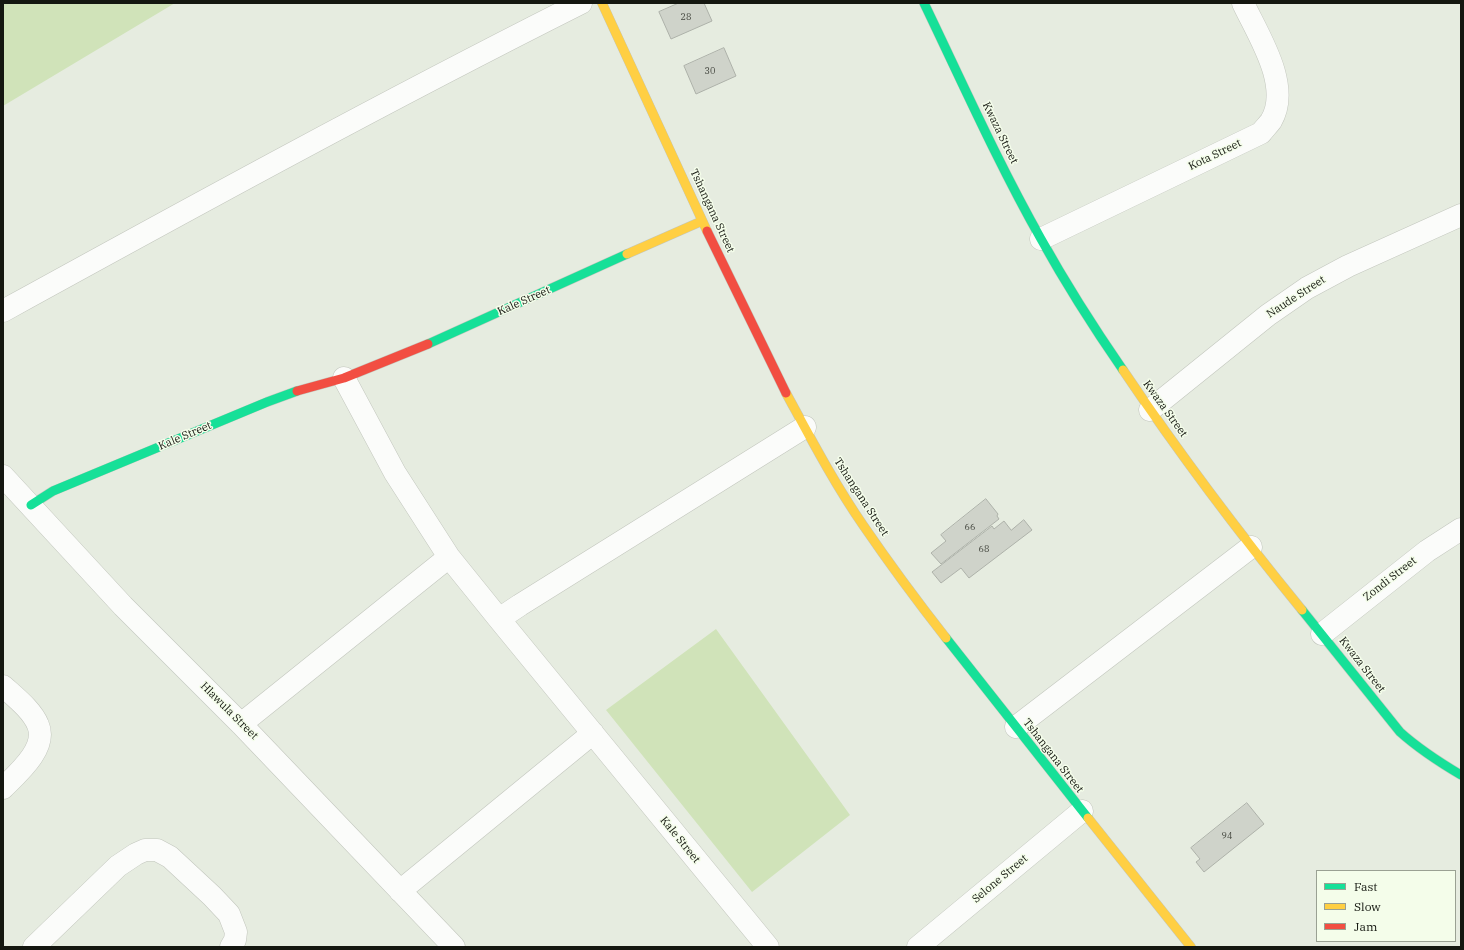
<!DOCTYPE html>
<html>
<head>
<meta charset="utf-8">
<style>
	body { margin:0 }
	#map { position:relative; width:1464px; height:950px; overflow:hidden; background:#e6ece0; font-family:"IBM Plex Serif",serif }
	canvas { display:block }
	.frame { position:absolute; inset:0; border:4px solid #141710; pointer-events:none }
	.legend { position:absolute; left:1316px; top:870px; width:140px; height:72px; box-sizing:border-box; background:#f4fdea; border:1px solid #9aa193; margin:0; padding:5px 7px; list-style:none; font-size:12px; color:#141710 }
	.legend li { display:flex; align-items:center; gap:8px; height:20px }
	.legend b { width:20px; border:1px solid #9aa193 }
</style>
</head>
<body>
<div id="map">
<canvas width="1464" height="950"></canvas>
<div class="frame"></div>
<ul class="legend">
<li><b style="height:5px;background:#16e098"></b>Fast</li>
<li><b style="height:5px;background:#ffcf43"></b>Slow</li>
<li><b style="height:5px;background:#f24e42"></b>Jam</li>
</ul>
</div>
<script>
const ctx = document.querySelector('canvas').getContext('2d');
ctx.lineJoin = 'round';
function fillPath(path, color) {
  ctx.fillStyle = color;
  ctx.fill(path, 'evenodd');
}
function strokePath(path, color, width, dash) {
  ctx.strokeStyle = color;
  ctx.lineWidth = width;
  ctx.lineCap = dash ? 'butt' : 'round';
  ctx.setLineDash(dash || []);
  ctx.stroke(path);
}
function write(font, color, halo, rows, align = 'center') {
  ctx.font = font + ' "IBM Plex Serif",serif';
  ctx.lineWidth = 3;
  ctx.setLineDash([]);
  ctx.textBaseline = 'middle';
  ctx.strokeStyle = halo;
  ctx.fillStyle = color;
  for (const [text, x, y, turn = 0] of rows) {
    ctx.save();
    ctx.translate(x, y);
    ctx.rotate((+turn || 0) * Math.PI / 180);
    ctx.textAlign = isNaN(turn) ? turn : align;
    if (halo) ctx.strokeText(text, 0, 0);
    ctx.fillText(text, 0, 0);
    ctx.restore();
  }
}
const green = new Path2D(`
	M 3,3 L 175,3 L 3,106 Z
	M 716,629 L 850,815 L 752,892 L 606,710 Z`);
const building = new Path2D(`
	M 679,3 L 704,3 L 712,21 L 671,39 L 659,12 Z
	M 724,48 L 736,76 L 696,94 L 684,66 Z
	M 986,499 L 998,514 L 997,516 L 999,519 L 941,564 L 931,553 L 946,541 L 941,535 Z
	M 1024,520 L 1032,530 L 969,578 L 961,568 L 941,583 L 932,572 L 992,526 L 994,529 L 1004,521 L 1011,530 Z
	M 1247,803 L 1264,824 L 1204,872 L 1196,862 L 1200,859 L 1191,848 Z`);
const street = new Path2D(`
	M 1041,239 L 1261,133 C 1264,129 1268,125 1271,121 C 1292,86 1258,35 1243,3
	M 3,311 C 194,206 386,101 581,3
	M 344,378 L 395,473 L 449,557 L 499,619 L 768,947
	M 1150,410 L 1268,315 L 1307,288 L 1348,266 L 1461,215
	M 3,476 L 123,606 L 241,724 L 454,947
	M 499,619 L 520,605 L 805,427
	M 1322,634 L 1427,551 L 1461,529
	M 3,686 C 15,697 32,710 38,725 C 48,748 17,774 3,788
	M 241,724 L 449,557
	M 1016,727 L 1251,547
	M 400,891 L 593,733
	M 34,947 L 118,866 L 136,854 L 145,850 L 157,850 L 170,857 L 212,896 L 229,914 L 236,932 L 235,940 L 231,947
	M 918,947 L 1082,811`);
const fast = new Path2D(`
	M 924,3 C 962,82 998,163 1041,239 C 1066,284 1094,328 1123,370
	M 428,344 L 627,254
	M 31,505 L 53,491 L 267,402 L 297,391
	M 1302,610 L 1400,732 C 1419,749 1439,762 1461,775
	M 946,638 L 1088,818`);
const slow = new Path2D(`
	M 602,3 L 707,231
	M 627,254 L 702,221
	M 1123,370 C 1179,453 1239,533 1302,610
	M 786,393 C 810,437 834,483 863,525 C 889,563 917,601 946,638
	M 1088,818 L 1191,947`);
const jam = new Path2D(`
	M 707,231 L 786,393
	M 297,391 L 344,378 L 428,344`);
const numberNames = [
	["28",686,17],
	["30",710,71],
	["66",970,527],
	["68",984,549],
	["94",1227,836]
];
const streetNames = [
	["Kwaza Street",1000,133,64],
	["Kota Street",1215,155,-26],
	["Tshangana Street",712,211,65],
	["Naude Street",1296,297,-33],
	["Kale Street",524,301,-24],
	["Kwaza Street",1165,409,54],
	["Kale Street",185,436,-23],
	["Tshangana Street",861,497,57],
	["Zondi Street",1390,579,-38],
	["Kwaza Street",1362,665,52],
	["Hlawula Street",229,711,45],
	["Tshangana Street",1053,756,52],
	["Kale Street",680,840,51],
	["Selone Street",1000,879,-40]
];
fillPath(green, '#d0e3b9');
fillPath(building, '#cfd3ca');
strokePath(building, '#adb1a9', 1);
strokePath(street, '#c2c6bd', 23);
strokePath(fast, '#c2c6bd', 10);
strokePath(slow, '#c2c6bd', 10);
strokePath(jam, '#c2c6bd', 10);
strokePath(street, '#fbfcfa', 22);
strokePath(fast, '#16e098', 9);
strokePath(slow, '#ffcf43', 9);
strokePath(jam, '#f24e42', 9);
write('9px', '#43463e', null, numberNames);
write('11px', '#141710', '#f4fdea', streetNames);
</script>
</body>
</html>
